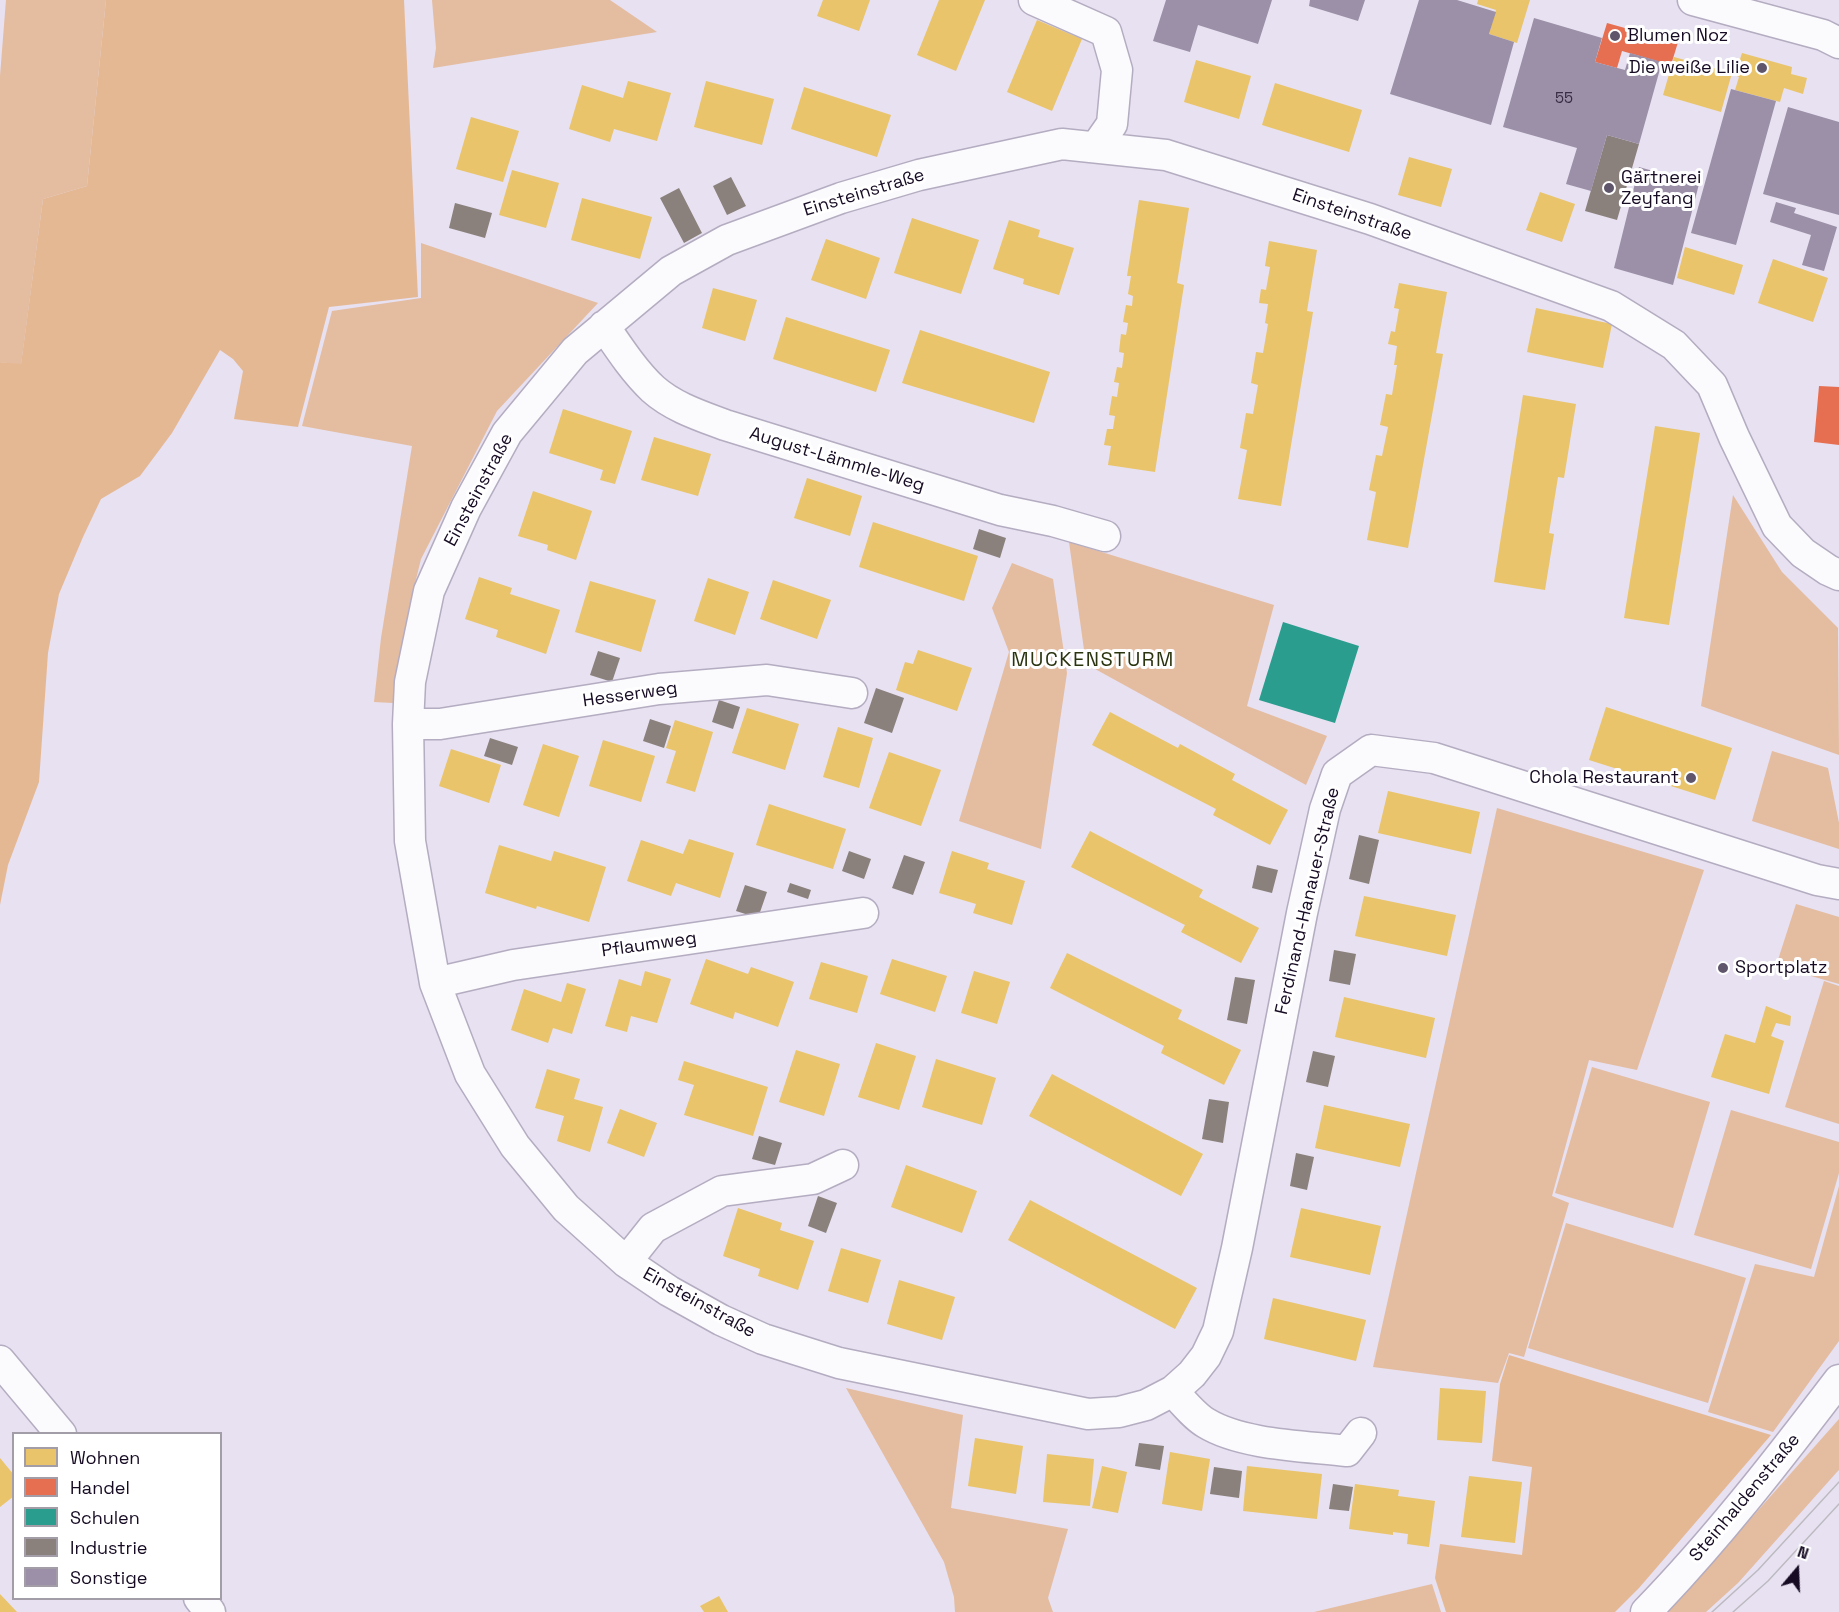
<!DOCTYPE html>
<html>
<head>
<meta charset="utf-8">
<style>
	body { margin:0 }
	#map { position:relative; width:1839px; height:1612px; overflow:hidden; background:#e7e1f1; font-family:"Space Grotesk",sans-serif }
	canvas { display:block }
	.legend { position:absolute; left:12px; top:1432px; width:210px; height:168px; box-sizing:border-box; background:#fff; border:2px solid #a29da7; margin:0; padding:8px 10px; list-style:none; font-size:18px; color:#160b23 }
	.legend li { display:flex; align-items:center; gap:12px; height:30px }
	.legend b { width:30px; border:2px solid #a29da7 }
	.north { position:absolute; left:1767px; top:1540px; width:60px; height:60px; -webkit-text-stroke:4px #fff; paint-order:stroke; rotate:19deg; font-size:16px; font-weight:700; line-height:24px; text-align:center; color:#160b23 }
	.north::after { content:''; display:block; margin:auto; width:21px; height:27px; background:#160b23; clip-path:polygon(50% 0,100% 100%,50% 72%,0 100%) }
</style>
</head>
<body>
<div id="map">
<canvas width="1839" height="1612"></canvas>
<ul class="legend">
<li><b style="height:16px;background:#e9c46a"></b>Wohnen</li>
<li><b style="height:16px;background:#e76f51"></b>Handel</li>
<li><b style="height:16px;background:#2a9d8f"></b>Schulen</li>
<li><b style="height:16px;background:#8a817c"></b>Industrie</li>
<li><b style="height:16px;background:#9b90a7"></b>Sonstige</li>
</ul>
<div class="north">N</div>
</div>
<script>
const ctx = document.querySelector('canvas').getContext('2d');
ctx.lineJoin = 'round';
function fillPath(path, color) {
  ctx.fillStyle = color;
  ctx.fill(path, 'evenodd');
}
function strokePath(path, color, width, dash) {
  ctx.strokeStyle = color;
  ctx.lineWidth = width;
  ctx.lineCap = dash ? 'butt' : 'round';
  ctx.setLineDash(dash || []);
  ctx.stroke(path);
}
function write(font, color, halo, rows, align = 'center') {
  ctx.font = font + ' "Space Grotesk",sans-serif';
  ctx.lineWidth = 6;
  ctx.setLineDash([]);
  ctx.textBaseline = 'middle';
  ctx.strokeStyle = halo;
  ctx.fillStyle = color;
  for (const [text, x, y, turn = 0] of rows) {
    ctx.save();
    ctx.translate(x, y);
    ctx.rotate((+turn || 0) * Math.PI / 180);
    ctx.textAlign = isNaN(turn) ? turn : align;
    if (halo) ctx.strokeText(text, 0, 0);
    ctx.fillText(text, 0, 0);
    ctx.restore();
  }
}
const green = new Path2D(`
	M 6,0 L 106,0 L 87,186 L 43,199 L 21,365 L 0,362 L 0,76 Z
	M 432,0 L 610,0 L 657,32 L 433,68 L 436,48 Z
	M 421,243 L 598,303 L 497,411 L 421,559 L 409,608 L 393,703 L 374,702 L 381,638 L 412,446 L 302,426 L 332,311 L 421,298 Z
	M 1733,495 L 1782,572 L 1838,628 L 1839,755 L 1701,706 Z
	M 1069,542 L 1274,605 L 1247,706 L 1327,736 L 1306,785 L 1086,664 Z
	M 1012,563 L 1053,579 L 1067,673 L 1041,849 L 959,821 L 1009,652 L 992,608 Z
	M 1772,751 L 1828,768 L 1839,823 L 1839,849 L 1752,821 Z
	M 1497,808 L 1704,870 L 1637,1070 L 1589,1060 L 1552,1196 L 1569,1203 L 1524,1357 L 1509,1353 L 1498,1383 L 1373,1367 Z
	M 1796,904 L 1839,917 L 1839,984 L 1776,966 Z
	M 1824,981 L 1839,986 L 1839,1124 L 1785,1107 Z
	M 1592,1067 L 1710,1102 L 1673,1228 L 1555,1193 Z
	M 1731,1110 L 1839,1142 L 1839,1173 L 1811,1269 L 1694,1235 Z
	M 1839,1186 L 1839,1341 L 1773,1432 L 1708,1412 L 1755,1264 L 1814,1277 Z
	M 1566,1223 L 1746,1278 L 1708,1403 L 1528,1348 Z
	M 846,1388 L 963,1415 L 951,1508 L 1068,1529 L 1048,1598 L 1053,1612 L 955,1612 L 954,1597 L 944,1562 Z
	M 1839,1419 L 1839,1470 L 1837,1472 L 1738,1583 L 1706,1612 L 1668,1612 Z
	M 1432,1584 L 1441,1612 L 1314,1612 Z`);
const forest = new Path2D(`
	M 106,0 L 404,0 L 418,297 L 329,307 L 298,427 L 234,419 L 243,371 L 233,359 L 220,350 L 172,433 L 140,476 L 101,499 L 83,537 L 59,594 L 48,653 L 39,782 L 8,865 L 0,905 L 0,362 L 21,364 L 43,199 L 87,186 Z
	M 1509,1355 L 1771,1435 L 1639,1588 L 1615,1612 L 1446,1612 L 1435,1578 L 1440,1544 L 1522,1555 L 1532,1467 L 1492,1461 L 1500,1384 Z`);
const homes = new Path2D(`
	M 823,0 L 870,0 L 859,31 L 817,16 Z
	M 939,0 L 985,0 L 956,71 L 917,55 Z
	M 1478,0 L 1530,0 L 1517,43 L 1489,34 L 1496,10 L 1477,4 Z
	M 1037,20 L 1082,39 L 1052,111 L 1007,92 Z
	M 1742,53 L 1792,67 L 1791,74 L 1807,78 L 1803,94 L 1784,88 L 1780,102 L 1735,90 L 1739,77 L 1735,75 Z
	M 1674,57 L 1732,73 L 1721,112 L 1663,95 Z
	M 1196,60 L 1251,76 L 1239,119 L 1184,102 Z
	M 628,81 L 671,93 L 657,141 L 614,129 L 610,142 L 569,129 L 582,85 L 623,98 Z
	M 706,81 L 774,99 L 762,145 L 694,127 Z
	M 1275,83 L 1362,110 L 1349,152 L 1262,125 Z
	M 804,87 L 891,115 L 877,157 L 791,129 Z
	M 471,117 L 519,131 L 503,182 L 456,169 Z
	M 1409,157 L 1452,169 L 1441,207 L 1398,195 Z
	M 512,170 L 559,183 L 546,228 L 499,215 Z
	M 1540,192 L 1575,204 L 1562,242 L 1526,230 Z
	M 582,198 L 652,217 L 640,259 L 571,240 Z
	M 1139,200 L 1189,208 L 1177,283 L 1184,285 L 1155,472 L 1108,465 L 1111,446 L 1104,445 L 1107,429 L 1113,429 L 1115,416 L 1109,415 L 1112,396 L 1117,397 L 1119,383 L 1114,382 L 1117,367 L 1122,368 L 1124,353 L 1119,352 L 1121,334 L 1126,335 L 1128,323 L 1123,322 L 1126,305 L 1132,306 L 1133,296 L 1128,294 L 1131,276 L 1127,276 Z
	M 912,218 L 979,240 L 961,294 L 894,273 Z
	M 1009,220 L 1040,230 L 1038,237 L 1074,248 L 1059,295 L 1023,284 L 1024,279 L 993,269 Z
	M 826,239 L 880,258 L 866,299 L 811,280 Z
	M 1269,241 L 1317,250 L 1307,311 L 1313,312 L 1281,506 L 1238,499 L 1247,450 L 1240,448 L 1246,413 L 1253,414 L 1258,385 L 1251,383 L 1256,352 L 1263,353 L 1268,324 L 1265,323 L 1268,304 L 1259,303 L 1261,289 L 1266,290 L 1270,267 L 1265,266 Z
	M 1685,247 L 1743,265 L 1734,295 L 1677,278 Z
	M 1773,259 L 1828,278 L 1813,322 L 1758,303 Z
	M 1399,283 L 1447,292 L 1436,353 L 1443,354 L 1408,548 L 1367,540 L 1376,492 L 1369,490 L 1376,455 L 1382,456 L 1388,427 L 1380,425 L 1386,394 L 1392,395 L 1397,365 L 1394,365 L 1397,346 L 1388,344 L 1391,331 L 1395,332 L 1399,309 L 1394,308 Z
	M 713,288 L 757,300 L 745,341 L 702,328 Z
	M 1536,308 L 1612,324 L 1603,368 L 1527,352 Z
	M 786,317 L 890,350 L 876,392 L 773,359 Z
	M 920,330 L 1050,372 L 1034,423 L 902,383 Z
	M 1523,395 L 1576,404 L 1564,478 L 1558,477 L 1549,533 L 1554,534 L 1545,590 L 1494,582 Z
	M 563,409 L 632,431 L 615,484 L 600,480 L 603,470 L 549,453 Z
	M 1655,426 L 1700,433 L 1669,625 L 1624,618 Z
	M 654,437 L 711,454 L 698,496 L 641,480 Z
	M 807,478 L 862,496 L 850,536 L 794,518 Z
	M 533,491 L 592,511 L 576,560 L 547,550 L 548,545 L 518,536 Z
	M 873,522 L 978,556 L 964,601 L 859,567 Z
	M 479,577 L 512,588 L 510,594 L 560,610 L 546,654 L 496,637 L 498,630 L 465,619 Z
	M 708,578 L 749,592 L 735,635 L 694,621 Z
	M 773,580 L 831,600 L 817,639 L 760,619 Z
	M 590,581 L 656,600 L 641,652 L 575,632 Z
	M 918,650 L 972,668 L 957,711 L 896,690 L 905,662 L 913,664 Z
	M 1606,707 L 1732,748 L 1715,800 L 1589,760 Z
	M 747,708 L 799,724 L 785,770 L 732,753 Z
	M 1110,712 L 1178,748 L 1180,744 L 1235,774 L 1232,780 L 1288,810 L 1270,845 L 1213,815 L 1216,809 L 1092,745 Z
	M 675,720 L 713,732 L 695,792 L 666,783 L 676,751 L 666,748 Z
	M 838,727 L 873,738 L 859,788 L 823,777 Z
	M 603,740 L 655,756 L 641,802 L 589,786 Z
	M 543,744 L 579,756 L 559,817 L 523,805 Z
	M 451,749 L 501,765 L 489,803 L 439,786 Z
	M 889,752 L 941,770 L 921,826 L 869,808 Z
	M 1388,791 L 1480,812 L 1471,854 L 1378,833 Z
	M 769,804 L 846,829 L 833,869 L 756,845 Z
	M 1090,831 L 1203,890 L 1199,897 L 1259,928 L 1241,963 L 1181,932 L 1185,925 L 1071,867 Z
	M 689,839 L 734,853 L 720,898 L 676,883 L 671,896 L 627,881 L 641,840 L 683,854 Z
	M 499,845 L 551,861 L 554,851 L 606,867 L 589,922 L 537,906 L 536,909 L 485,893 Z
	M 952,851 L 989,863 L 987,869 L 1025,881 L 1012,925 L 973,913 L 976,904 L 939,893 Z
	M 1364,896 L 1456,915 L 1447,956 L 1355,936 Z
	M 1067,953 L 1182,1010 L 1178,1019 L 1241,1050 L 1224,1085 L 1161,1053 L 1164,1046 L 1050,988 Z
	M 706,959 L 748,974 L 751,967 L 794,982 L 778,1027 L 735,1012 L 733,1019 L 690,1004 Z
	M 892,959 L 947,976 L 935,1012 L 880,994 Z
	M 821,962 L 868,976 L 857,1013 L 809,999 Z
	M 645,971 L 671,979 L 657,1023 L 631,1016 L 627,1032 L 605,1026 L 619,979 L 641,986 Z
	M 974,971 L 1010,982 L 997,1024 L 961,1013 Z
	M 567,983 L 586,989 L 572,1034 L 553,1028 L 548,1043 L 511,1030 L 524,989 L 561,1002 Z
	M 1344,997 L 1435,1018 L 1426,1058 L 1335,1037 Z
	M 1766,1006 L 1791,1016 L 1790,1026 L 1776,1023 L 1771,1036 L 1784,1041 L 1769,1094 L 1711,1077 L 1725,1034 L 1755,1043 Z
	M 876,1043 L 916,1056 L 899,1110 L 858,1097 Z
	M 796,1050 L 840,1064 L 824,1116 L 779,1102 Z
	M 936,1059 L 996,1078 L 982,1125 L 922,1107 Z
	M 684,1061 L 768,1087 L 753,1136 L 684,1115 L 694,1085 L 678,1080 Z
	M 547,1069 L 580,1079 L 574,1099 L 603,1107 L 590,1152 L 557,1141 L 564,1116 L 535,1108 Z
	M 1052,1074 L 1203,1154 L 1181,1196 L 1029,1116 Z
	M 1324,1105 L 1410,1124 L 1400,1167 L 1315,1148 Z
	M 620,1109 L 657,1123 L 644,1157 L 607,1143 Z
	M 906,1165 L 977,1191 L 962,1233 L 891,1207 Z
	M 1030,1200 L 1197,1288 L 1175,1329 L 1008,1240 Z
	M 738,1208 L 782,1223 L 780,1230 L 814,1241 L 798,1290 L 758,1276 L 760,1269 L 723,1256 Z
	M 1301,1208 L 1381,1226 L 1370,1275 L 1290,1257 Z
	M 841,1248 L 881,1260 L 868,1303 L 828,1291 Z
	M 899,1280 L 955,1297 L 942,1340 L 887,1324 Z
	M 1273,1298 L 1366,1320 L 1356,1361 L 1264,1339 Z
	M 1440,1388 L 1486,1391 L 1482,1443 L 1437,1440 Z
	M 975,1438 L 1023,1446 L 1016,1494 L 968,1486 Z
	M 1170,1452 L 1210,1459 L 1202,1511 L 1162,1504 Z
	M 1047,1454 L 1094,1459 L 1090,1506 L 1043,1502 Z
	M 0,1458 L 14,1475 L 14,1496 L 0,1507 Z
	M 1102,1466 L 1127,1472 L 1118,1513 L 1092,1508 Z
	M 1247,1466 L 1322,1474 L 1317,1519 L 1243,1511 Z
	M 1469,1476 L 1522,1482 L 1515,1543 L 1461,1537 Z
	M 1355,1484 L 1399,1490 L 1398,1496 L 1435,1501 L 1429,1547 L 1407,1544 L 1408,1534 L 1393,1532 L 1393,1535 L 1349,1529 Z
	M 0,1594 L 17,1612 L 0,1612 Z
	M 719,1596 L 728,1612 L 704,1612 L 700,1606 Z`);
const shops = new Path2D(`
	M 1607,23 L 1639,32 L 1641,28 L 1679,39 L 1671,65 L 1622,51 L 1617,68 L 1595,62 Z
	M 1819,386 L 1839,387 L 1839,445 L 1814,442 Z`);
const schools = new Path2D(`
	M 1283,622 L 1359,646 L 1335,723 L 1259,700 Z`);
const industry = new Path2D(`
	M 1607,135 L 1639,144 L 1617,220 L 1585,211 Z
	M 731,177 L 746,206 L 727,215 L 713,186 Z
	M 679,188 L 702,233 L 684,243 L 660,198 Z
	M 455,203 L 492,213 L 485,238 L 449,228 Z
	M 979,529 L 1006,538 L 1000,558 L 973,549 Z
	M 598,651 L 620,658 L 612,682 L 590,675 Z
	M 876,688 L 904,698 L 892,733 L 864,723 Z
	M 719,700 L 740,707 L 733,729 L 712,722 Z
	M 650,719 L 671,726 L 664,748 L 643,741 Z
	M 490,738 L 518,747 L 512,765 L 484,756 Z
	M 1359,835 L 1379,840 L 1369,884 L 1349,879 Z
	M 849,851 L 871,859 L 864,879 L 842,871 Z
	M 904,855 L 925,862 L 913,895 L 892,888 Z
	M 1257,865 L 1278,870 L 1272,893 L 1252,888 Z
	M 790,883 L 811,890 L 808,899 L 787,892 Z
	M 745,885 L 767,892 L 758,918 L 736,911 Z
	M 1334,950 L 1356,954 L 1350,985 L 1329,981 Z
	M 1235,977 L 1255,980 L 1247,1024 L 1227,1020 Z
	M 1313,1051 L 1335,1056 L 1328,1087 L 1306,1082 Z
	M 1209,1099 L 1229,1102 L 1223,1143 L 1202,1139 Z
	M 759,1136 L 782,1143 L 775,1165 L 752,1159 Z
	M 1296,1153 L 1314,1157 L 1307,1190 L 1290,1186 Z
	M 818,1196 L 837,1203 L 826,1233 L 808,1226 Z
	M 1139,1443 L 1164,1446 L 1160,1470 L 1135,1466 Z
	M 1214,1467 L 1242,1471 L 1239,1498 L 1210,1494 Z
	M 1333,1484 L 1353,1487 L 1349,1511 L 1329,1509 Z`);
const building = new Path2D(`
	M 1166,0 L 1272,0 L 1258,44 L 1198,25 L 1190,52 L 1153,41 Z
	M 1310,0 L 1365,0 L 1358,21 L 1309,6 Z
	M 1419,0 L 1457,0 L 1496,12 L 1489,34 L 1514,42 L 1491,125 L 1390,94 Z
	M 1534,18 L 1602,38 L 1595,62 L 1625,70 L 1630,53 L 1662,62 L 1639,144 L 1607,135 L 1591,191 L 1566,184 L 1577,148 L 1503,127 Z
	M 1731,89 L 1776,101 L 1736,245 L 1691,233 Z
	M 1788,107 L 1839,122 L 1839,215 L 1763,194 Z
	M 1639,167 L 1699,184 L 1673,285 L 1614,268 Z
	M 1776,202 L 1796,208 L 1794,213 L 1837,227 L 1824,271 L 1802,265 L 1811,235 L 1770,222 Z`);
const minor = new Path2D(`
	M 1034,0 L 1106,32 L 1117,70 L 1112,124 L 1096,147
	M 1693,0 L 1823,35 L 1839,43
	M 604,326 C 619,348 634,371 653,389 C 673,407 701,416 725,425 L 1000,510 L 1053,521 L 1105,536
	M 1839,575 L 1828,570 L 1803,553 L 1777,526 L 1734,437 L 1712,385 L 1674,345 L 1611,306 L 1370,219 L 1166,155 L 1062,144 L 919,175 L 841,198 L 727,240 L 671,271 L 575,351 L 507,433 L 466,508 L 429,591 L 410,682 L 408,724 L 410,841 L 435,983 L 470,1074 L 515,1146 L 566,1208 L 626,1262 L 669,1291 L 721,1320 L 763,1339 L 839,1363 L 1088,1414 L 1119,1412 L 1146,1405 L 1173,1391 L 1192,1374 L 1206,1356 L 1218,1331 L 1237,1248 L 1302,913 L 1325,809 L 1337,774 L 1371,750 L 1434,758 L 1817,880 L 1839,884
	M 408,724 L 440,724 L 659,689 L 767,680 L 852,693
	M 435,983 L 513,965 L 863,913
	M 626,1262 L 653,1228 L 722,1191 L 813,1179 L 843,1165
	M 0,1361 L 61,1434
	M 1173,1391 C 1183,1402 1194,1416 1206,1423 C 1242,1445 1305,1446 1347,1451 L 1361,1433
	M 199,1598 L 210,1612
	M 1646,1612 C 1716,1540 1778,1460 1839,1380`);
const tram = new Path2D(`
	M 1712,1612 L 1758,1570 L 1839,1482
	M 1733,1612 L 1768,1581 L 1839,1504`);
const markers = [
	[1615,36,6,"#5f566b"],
	[1762,68,6,"#5f566b"],
	[1609,188,6,"#5f566b"],
	[1691,778,6,"#5f566b"],
	[1723,968,6,"#5f566b"]
];
const numberNames = [
	["55",1564,99]
];
const poiNames = [
	["Blumen Noz",1627,36],
	["Die weiße Lilie",1750,68,"right"],
	["Gärtnerei",1621,178],
	["Zeyfang",1621,199],
	["Chola Restaurant",1679,778,"right"],
	["Sportplatz",1735,968]
];
const streetNames = [
	["Einsteinstraße",864,193,-17],
	["Einsteinstraße",1352,215,19],
	["August-Lämmle-Weg",837,460,17],
	["Einsteinstraße",479,490,-62],
	["Hesserweg",630,695,-8],
	["Ferdinand-Hanauer-Straße",1308,901,-77],
	["Pflaumweg",649,945,-8],
	["Einsteinstraße",699,1303,29],
	["Steinhaldenstraße",1745,1498,-50]
];
const neighbourhoodNames = [
	["MUCKENSTURM",1093,661]
];
fillPath(green, '#e4bca0');
fillPath(forest, '#e5b894');
fillPath(homes, '#e9c46a');
fillPath(shops, '#e76f51');
fillPath(schools, '#2a9d8f');
fillPath(industry, '#8a817c');
fillPath(building, '#9b90a7');
strokePath(minor, '#b4acc0', 33);
strokePath(minor, '#fbfafd', 30);
strokePath(tram, '#bcbac0', 1.5);
for (const [x, y, r, color] of markers) {
  const dot = new Path2D();
  dot.arc(x, y, r, 0, 2 * Math.PI);
  ctx.fillStyle = color;
  ctx.fill(dot);
  strokePath(dot, '#fff', 2);
}
write('15px', '#372c44', null, numberNames);
write('18px', '#160b23', '#fff', poiNames, 'left');
write('18px', '#160b23', '#fff', streetNames);
ctx.letterSpacing = '1.5px';
write('20px', '#2a340f', '#fff', neighbourhoodNames);
ctx.letterSpacing = '0px';
</script>
</body>
</html>
